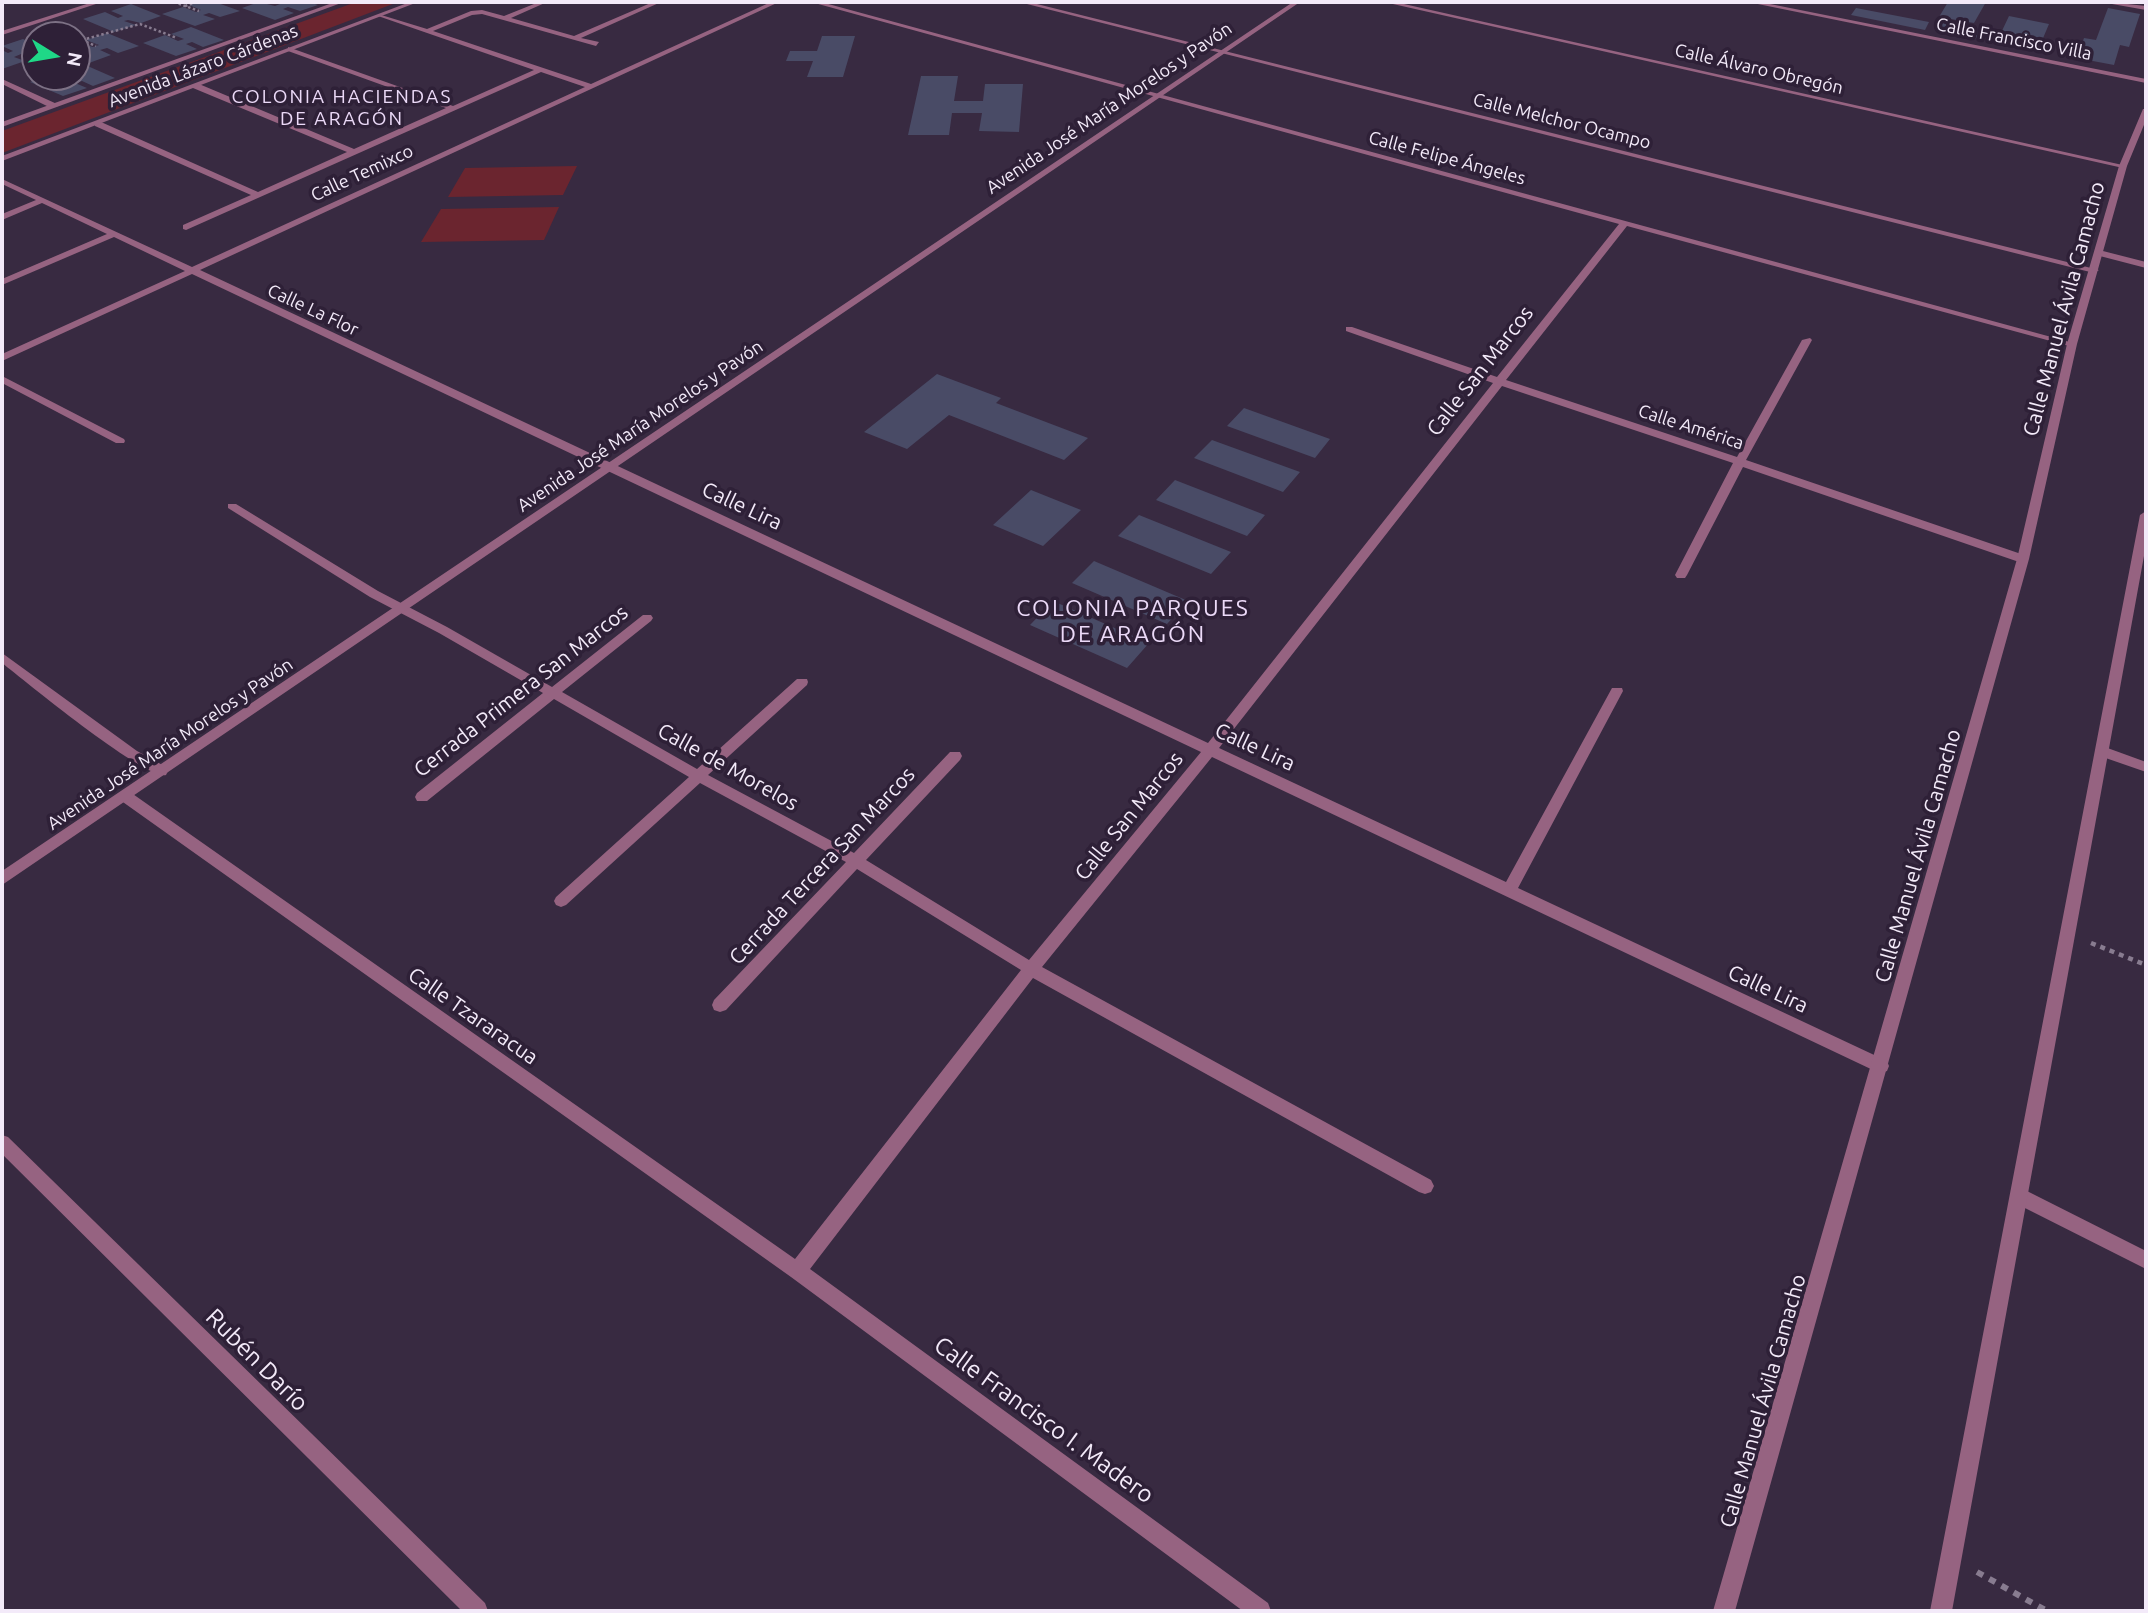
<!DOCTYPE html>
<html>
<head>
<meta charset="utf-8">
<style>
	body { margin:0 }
	#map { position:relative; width:2148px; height:1613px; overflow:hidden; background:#382a41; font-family:Ubuntu,sans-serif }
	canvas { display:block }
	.frame { position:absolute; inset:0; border:4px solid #f3eaf9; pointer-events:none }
	.north { position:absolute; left:21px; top:21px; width:70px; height:70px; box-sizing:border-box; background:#2e2037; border:2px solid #7d7185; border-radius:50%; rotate:101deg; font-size:19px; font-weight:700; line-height:28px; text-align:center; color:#f3eaf9 }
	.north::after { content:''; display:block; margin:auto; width:24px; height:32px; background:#1fd887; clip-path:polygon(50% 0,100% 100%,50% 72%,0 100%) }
</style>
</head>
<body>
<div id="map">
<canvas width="2148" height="1613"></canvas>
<div class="frame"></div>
<div class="north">N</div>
</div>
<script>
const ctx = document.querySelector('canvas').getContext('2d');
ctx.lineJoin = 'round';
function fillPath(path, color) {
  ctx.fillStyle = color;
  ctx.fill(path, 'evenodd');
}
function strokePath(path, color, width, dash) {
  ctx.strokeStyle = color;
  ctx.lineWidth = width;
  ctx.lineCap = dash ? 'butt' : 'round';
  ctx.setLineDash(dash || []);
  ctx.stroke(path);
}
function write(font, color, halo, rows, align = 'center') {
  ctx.font = font + ' Ubuntu,sans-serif';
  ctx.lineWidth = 7;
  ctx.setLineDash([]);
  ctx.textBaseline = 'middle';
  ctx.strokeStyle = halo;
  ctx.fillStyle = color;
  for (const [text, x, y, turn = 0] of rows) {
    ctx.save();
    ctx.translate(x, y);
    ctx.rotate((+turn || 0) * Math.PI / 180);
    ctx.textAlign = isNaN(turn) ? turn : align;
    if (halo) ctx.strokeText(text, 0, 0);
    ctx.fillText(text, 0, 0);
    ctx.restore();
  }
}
const green = new Path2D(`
	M 356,2 L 398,2 L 2,153 L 2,131 Z
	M 577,166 L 563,195 L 448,197 L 465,168 Z
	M 559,207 L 544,240 L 421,242 L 441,209 Z`);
const building = new Path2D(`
	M 200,2 L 215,2 L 240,11 L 220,17 L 209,13 L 203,15 L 215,19 L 195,26 L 162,14 L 183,7 L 196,12 L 201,10 L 189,5 Z
	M 259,2 L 275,6 L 280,4 L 274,2 L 309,2 L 318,5 L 300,11 L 288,7 L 283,9 L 294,13 L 275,20 L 242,8 Z
	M 1948,2 L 1986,2 L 1974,23 L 1939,17 Z
	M 131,4 L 161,16 L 141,23 L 128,20 L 124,21 L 136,25 L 114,32 L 83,19 L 105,12 L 118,18 L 123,16 L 111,11 Z
	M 1856,8 L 1929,22 L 1925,30 L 1851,15 Z
	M 2108,8 L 2140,14 L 2129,47 L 2120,45 L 2114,65 L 2077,58 L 2084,38 L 2096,40 Z
	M 2009,16 L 2049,24 L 2041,43 L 2000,35 Z
	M 1942,23 L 1980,31 L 1976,39 L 1938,31 Z
	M 191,27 L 224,40 L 203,47 L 192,42 L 186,44 L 197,49 L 176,56 L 143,43 L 165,35 L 178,41 L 184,39 L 171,34 Z
	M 107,33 L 139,46 L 118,53 L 107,48 L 100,50 L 111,55 L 89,63 L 77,57 L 77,42 L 93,47 L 99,45 L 86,40 Z
	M 822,36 L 855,36 L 843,77 L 807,77 L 813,61 L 786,61 L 790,51 L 817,51 Z
	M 23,39 L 35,44 L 35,58 L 21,54 L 14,57 L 25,61 L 2,69 L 2,50 L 8,53 L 13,51 L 2,46 Z
	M 83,64 L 115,78 L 93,86 L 82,81 L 75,83 L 87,88 L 63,96 L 30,82 L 44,77 L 68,79 L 77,77 L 77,66 Z
	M 921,76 L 958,76 L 954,101 L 983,101 L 985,84 L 1023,84 L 1019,132 L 979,131 L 982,113 L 952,113 L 949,135 L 908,135 Z
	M 937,374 L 1001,398 L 996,403 L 1088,438 L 1064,460 L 949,415 L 907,449 L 864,432 Z
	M 1244,408 L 1330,439 L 1315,458 L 1227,426 Z
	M 1212,440 L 1300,472 L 1283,492 L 1194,458 Z
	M 1175,480 L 1265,515 L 1247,536 L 1156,500 Z
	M 1031,490 L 1081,510 L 1043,546 L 993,525 Z
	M 1139,515 L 1231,552 L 1211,574 L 1118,536 Z
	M 1094,561 L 1188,601 L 1167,624 L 1072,583 Z
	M 1053,601 L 1149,643 L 1127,668 L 1030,625 Z`);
const pathFar2 = new Path2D(`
	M 174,2 L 199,11
	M 185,6 L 197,2
	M 77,38 L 96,46
	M 82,40 L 140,24 L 177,38`);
const pathFar1 = new Path2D(`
	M 2091,943 L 2146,965`);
const path = new Path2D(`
	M 1977,1572 L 2047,1611`);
const service = new Path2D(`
	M 93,2 L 102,2 L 2,35 L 2,31 Z`);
const minor = new Path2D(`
	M 539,2 L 547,2 L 511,18 L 574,36 L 653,2 L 661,2 L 581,38 L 599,42 L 596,46 L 482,14 L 472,15 L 433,31 L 591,84 L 771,2 L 779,2 L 200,270 L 1208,743 L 1493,383 L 1346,331 L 1346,327 L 1352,327 L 1497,377 L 1619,224 L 811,2 L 821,2 L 2077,344 L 2069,346 L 1627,226 L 1506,380 L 1737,457 L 1802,340 L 1810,338 L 1812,340 L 1746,460 L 2027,556 L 2027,562 L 2019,562 L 1743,467 L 1687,575 L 1685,578 L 1677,578 L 1675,575 L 1733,463 L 1502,386 L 1219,748 L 1506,882 L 1612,688 L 1622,688 L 1623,691 L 1518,888 L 1887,1061 L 1889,1066 L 1887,1071 L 1881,1073 L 1875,1071 L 1212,757 L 1042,967 L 1431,1180 L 1434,1186 L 1431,1192 L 1425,1194 L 1419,1192 L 1033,978 L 810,1269 L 1268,1603 L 1271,1611 L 1243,1611 L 791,1277 L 120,800 L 118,796 L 120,792 L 130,792 L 795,1259 L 1021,970 L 857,869 L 726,1010 L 720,1012 L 714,1010 L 712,1005 L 714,1000 L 846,862 L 700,783 L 566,905 L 561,907 L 556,905 L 554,901 L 556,897 L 689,777 L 554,699 L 427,801 L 417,801 L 415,797 L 417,793 L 543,693 L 439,633 L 370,597 L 228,508 L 228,504 L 236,504 L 378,591 L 447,627 L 552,687 L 643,615 L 651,615 L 653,618 L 651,621 L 562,692 L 697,769 L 797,679 L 807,679 L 808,682 L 807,685 L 708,775 L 854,853 L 950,752 L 960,752 L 962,756 L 960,760 L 866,860 L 1029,960 L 1201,752 L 192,274 L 2,361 L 2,354 L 185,271 L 114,237 L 2,285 L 2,279 L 107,234 L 42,203 L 2,220 L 2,214 L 36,200 L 2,184 L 2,179 L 192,267 L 585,87 L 541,72 L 186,230 L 183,229 L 183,225 L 251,195 L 95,126 L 95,122 L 101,122 L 258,192 L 347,152 L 193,88 L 193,84 L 199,84 L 354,149 L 446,108 L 288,51 L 288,47 L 453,106 L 534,70 L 378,16 L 378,14 L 427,29 L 471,11 L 482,10 L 504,16 Z
	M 1019,2 L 1029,2 L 2099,270 L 2094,273 Z
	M 1384,2 L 1395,2 L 2127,166 L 2123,168 Z
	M 1748,2 L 1760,2 L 2146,79 L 2146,83 Z
	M 2109,2 L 2146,6 L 2146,10 L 2112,4 Z
	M 2,79 L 57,104 L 58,106 L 51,108 L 2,84 Z
	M 2099,250 L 2146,262 L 2146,268 L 2096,255 L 2095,253 Z
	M 2,376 L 124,439 L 125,441 L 124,443 L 116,443 L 2,383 Z
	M 2,653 L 137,751 L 166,767 L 168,771 L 166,775 C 145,780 25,681 2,663 Z
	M 2102,746 L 2146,762 L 2146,772 L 2097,755 L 2095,751 L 2097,747 Z
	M 2,1135 L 8,1137 L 485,1603 L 488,1611 L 462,1611 L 2,1154 Z
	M 2021,1188 L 2146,1251 L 2146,1269 L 2015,1203 L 2012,1197 L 2015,1191 Z`);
const tertiary = new Path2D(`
	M 335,2 L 344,2 L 2,127 L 2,122 Z
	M 410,2 L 418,2 L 2,161 L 2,156 Z
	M 1293,2 L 1300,2 L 2,885 L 2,871 Z
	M 2143,109 L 2146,109 L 2146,120 L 2127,166 L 2077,344 L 2029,559 L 1735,1611 L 1713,1611 L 2017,559 L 2067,344 L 2119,166 Z
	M 2146,511 L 2146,545 L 1952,1611 L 1930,1611 L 2140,515 Z`);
const farStreetnames = [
	["Calle Francisco Villa",2014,39,11],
	["Avenida Lázaro Cárdenas",203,66,-21],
	["Calle Álvaro Obregón",1759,69,13],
	["Avenida José María Morelos y Pavón",1109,108,-34],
	["Calle Melchor Ocampo",1562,121,14],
	["Calle Felipe Ángeles",1447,158,15],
	["Calle Temixco",362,173,-25],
	["Calle La Flor",313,310,25],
	["Avenida José María Morelos y Pavón",640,426,-34],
	["Calle América",1691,427,18],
	["Avenida José María Morelos y Pavón",170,744,-34]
];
const farNeighbourhoodnames = [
	["COLONIA HACIENDAS",342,97],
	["DE ARAGÓN",342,119]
];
const streetNames = [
	["Calle Manuel Ávila Camacho",2064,309,-75],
	["Calle San Marcos",1480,371,-52],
	["Calle Lira",742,506,25],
	["Cerrada Primera San Marcos",521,691,-38],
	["Calle Lira",1255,747,25],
	["Calle de Morelos",728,767,29],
	["Calle San Marcos",1129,816,-51],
	["Calle Manuel Ávila Camacho",1918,856,-74],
	["Cerrada Tercera San Marcos",822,866,-47],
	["Calle Lira",1768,989,25],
	["Calle Tzararacua",473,1016,35],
	["Calle Manuel Ávila Camacho",1763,1401,-74]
];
const neighbourhoodNames = [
	["COLONIA PARQUES",1133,608],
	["DE ARAGÓN",1133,634]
];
const nearStreetnames = [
	["Rubén Darío",257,1360,45],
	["Calle Francisco I. Madero",1044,1420,36]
];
fillPath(green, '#6b252f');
fillPath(building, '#494b66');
strokePath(pathFar2, '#887c90', 2.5, [2.5, 2.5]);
strokePath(pathFar1, '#887c90', 4.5, [5, 5]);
strokePath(path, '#887c90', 6, [7, 7]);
fillPath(service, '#966381');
fillPath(minor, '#966381');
fillPath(tertiary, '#966381');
write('18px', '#f3eaf9', '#2e2037', farStreetnames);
ctx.letterSpacing = '2px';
write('19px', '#ecdaf8', '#2e2037', farNeighbourhoodnames);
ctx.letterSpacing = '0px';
write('21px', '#f3eaf9', '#2e2037', streetNames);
ctx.letterSpacing = '2px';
write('23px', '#ecdaf8', '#2e2037', neighbourhoodNames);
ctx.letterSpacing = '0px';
write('24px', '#f3eaf9', '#2e2037', nearStreetnames);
</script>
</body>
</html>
